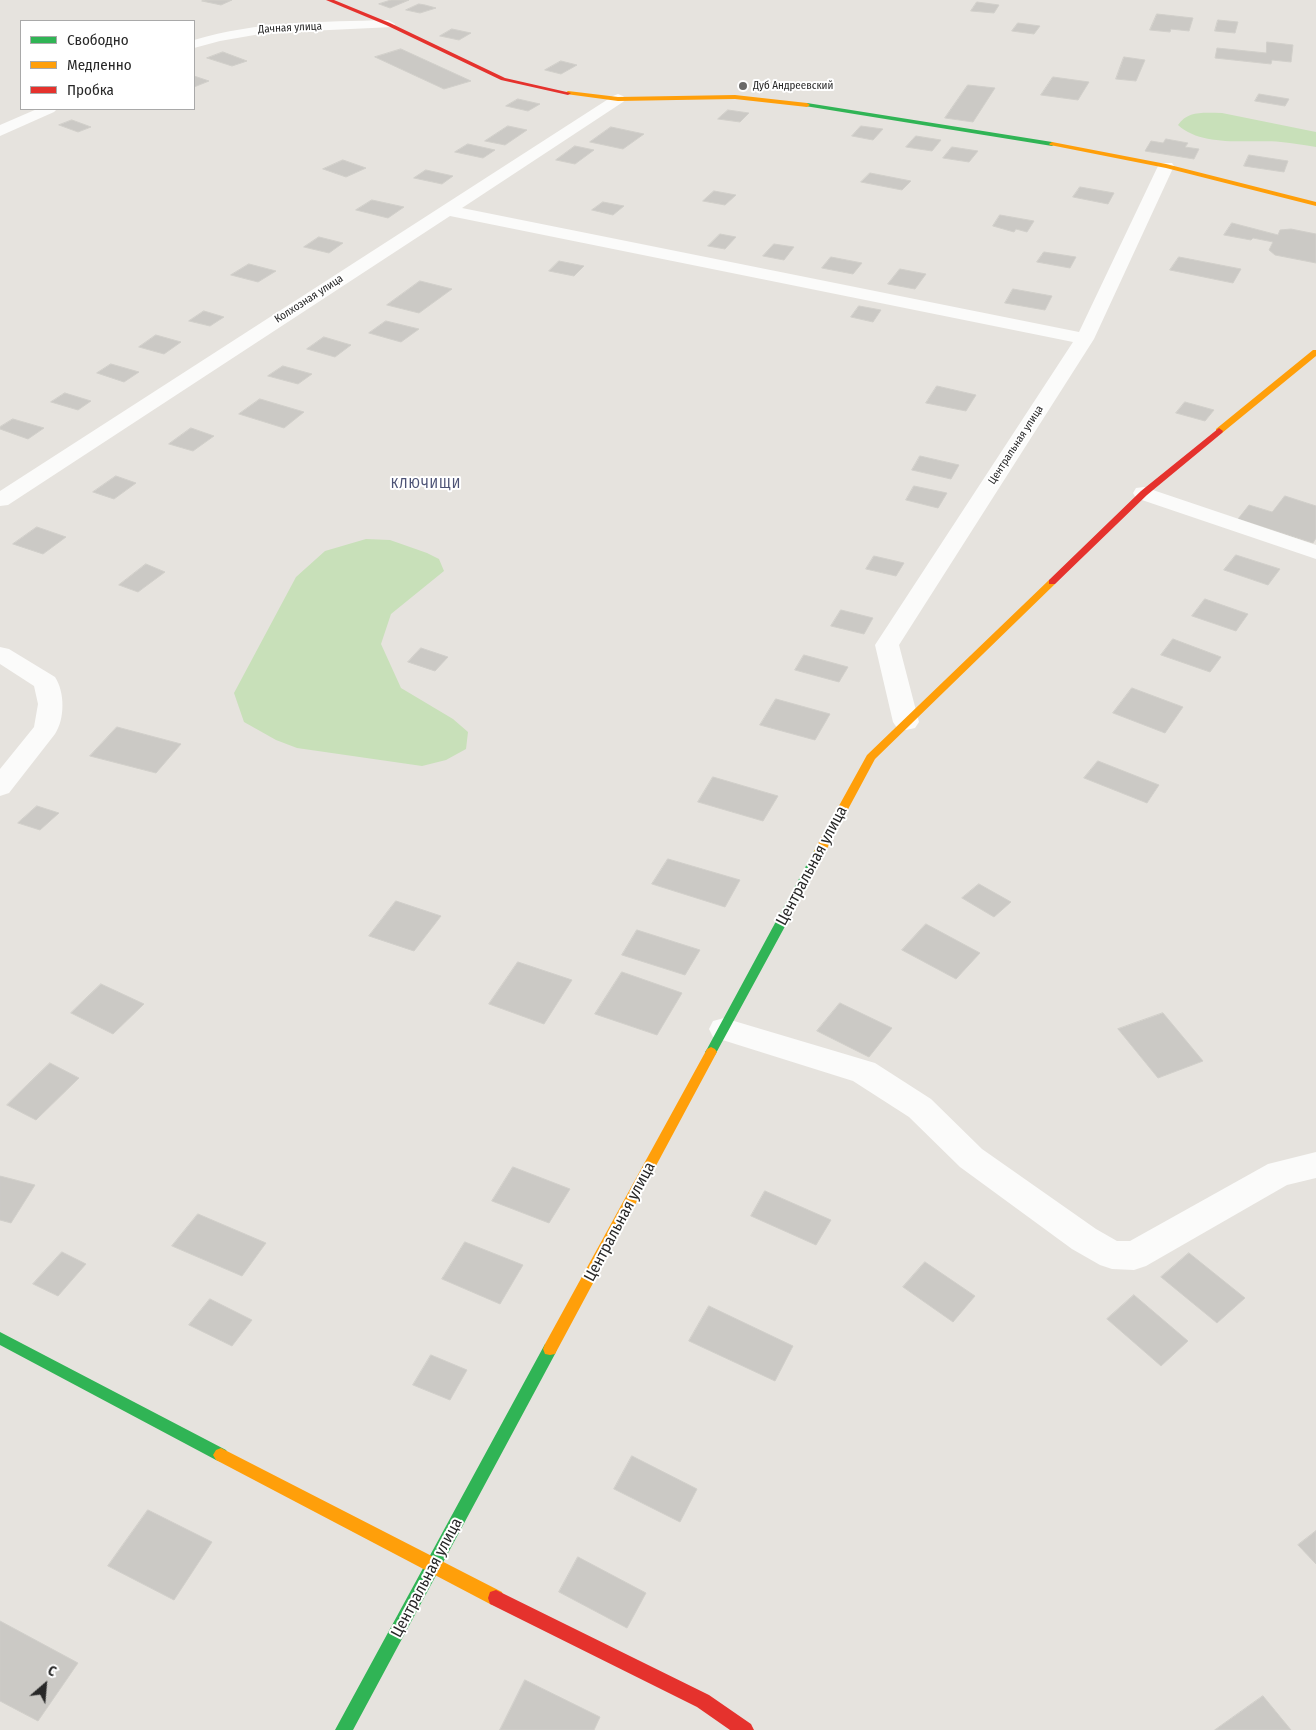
<!DOCTYPE html>
<html>
<head>
<meta charset="utf-8">
<style>
	body { margin:0 }
	#map { position:relative; width:1316px; height:1730px; overflow:hidden; background:#e6e3de; font-family:"Fira Sans Condensed",sans-serif }
	canvas { display:block }
	.legend { position:absolute; left:20px; top:20px; width:175px; height:90px; box-sizing:border-box; background:#fff; border:1px solid #a9a9a9; margin:0; padding:6px 9px; list-style:none; font-size:15px; color:#282828 }
	.legend li { display:flex; align-items:center; gap:10px; height:25px }
	.legend b { width:25px; border:1px solid #a9a9a9 }
	.north { position:absolute; left:20px; top:1660px; width:50px; height:50px; -webkit-text-stroke:4px #fff; paint-order:stroke; rotate:27deg; font-size:14px; font-weight:700; line-height:20px; text-align:center; color:#282828 }
	.north::after { content:''; display:block; margin:auto; width:18px; height:22px; background:#282828; clip-path:polygon(50% 0,100% 100%,50% 72%,0 100%) }
</style>
</head>
<body>
<div id="map">
<canvas width="1316" height="1730"></canvas>
<ul class="legend">
<li><b style="height:6px;background:#30b455"></b>Свободно</li>
<li><b style="height:6px;background:#ff9f0a"></b>Медленно</li>
<li><b style="height:6px;background:#e5322d"></b>Пробка</li>
</ul>
<div class="north">С</div>
</div>
<script>
const ctx = document.querySelector('canvas').getContext('2d');
ctx.lineJoin = 'round';
function fillPath(path, color) {
  ctx.fillStyle = color;
  ctx.fill(path, 'evenodd');
}
function strokePath(path, color, width, dash) {
  ctx.strokeStyle = color;
  ctx.lineWidth = width;
  ctx.lineCap = dash ? 'butt' : 'round';
  ctx.setLineDash(dash || []);
  ctx.stroke(path);
}
function write(font, color, halo, rows, align = 'center') {
  ctx.font = font + ' "Fira Sans Condensed",sans-serif';
  ctx.lineWidth = 4;
  ctx.setLineDash([]);
  ctx.textBaseline = 'middle';
  ctx.strokeStyle = halo;
  ctx.fillStyle = color;
  for (const [text, x, y, turn = 0] of rows) {
    ctx.save();
    ctx.translate(x, y);
    ctx.rotate((+turn || 0) * Math.PI / 180);
    ctx.textAlign = isNaN(turn) ? turn : align;
    if (halo) ctx.strokeText(text, 0, 0);
    ctx.fillText(text, 0, 0);
    ctx.restore();
  }
}
const green = new Path2D(`
	M 1222,113 L 1316,132 L 1316,147 C 1304,145 1293,143 1281,142 C 1249,139 1203,148 1178,125 C 1188,110 1205,113 1222,113 Z
	M 366,539 L 390,540 L 427,553 L 439,559 L 444,571 L 391,614 L 381,644 L 401,688 L 453,719 L 468,732 L 466,749 L 446,760 L 422,766 L 297,748 L 276,740 L 244,722 L 234,693 L 296,577 L 325,551 Z`);
const building = new Path2D(`
	M 205,0 L 232,0 L 221,5 L 202,1 Z
	M 391,0 L 409,0 L 390,8 L 379,4 Z
	M 977,2 L 999,5 L 994,13 L 971,11 Z
	M 419,4 L 425,5 L 436,8 L 420,13 L 406,10 Z
	M 1157,14 L 1193,18 L 1189,31 L 1171,29 L 1170,32 L 1150,30 Z
	M 1218,20 L 1238,22 L 1235,33 L 1215,31 Z
	M 1018,23 L 1040,26 L 1034,34 L 1012,31 Z
	M 452,29 L 471,33 L 459,40 L 440,36 Z
	M 1267,42 L 1293,45 L 1291,62 L 1272,60 L 1271,64 L 1215,58 L 1217,48 L 1266,53 Z
	M 401,49 L 471,81 L 444,89 L 375,57 Z
	M 223,52 L 247,61 L 232,66 L 207,58 Z
	M 1124,57 L 1145,60 L 1136,81 L 1116,79 Z
	M 561,61 L 577,65 L 561,74 L 545,70 Z
	M 194,76 L 209,81 L 194,87 Z
	M 1053,77 L 1089,82 L 1078,100 L 1041,95 Z
	M 968,85 L 995,88 L 973,122 L 945,118 Z
	M 1259,94 L 1289,99 L 1285,106 L 1255,101 Z
	M 518,99 L 540,104 L 528,111 L 506,106 Z
	M 728,110 L 749,113 L 740,122 L 718,119 Z
	M 72,120 L 91,127 L 78,132 L 59,125 Z
	M 508,126 L 527,130 L 505,145 L 485,141 Z
	M 861,126 L 883,129 L 873,140 L 852,136 Z
	M 611,127 L 644,134 L 623,149 L 590,142 Z
	M 916,136 L 941,140 L 932,151 L 906,147 Z
	M 1166,139 L 1188,143 L 1185,147 L 1199,149 L 1194,159 L 1145,151 L 1151,141 L 1163,143 Z
	M 468,144 L 495,150 L 483,158 L 455,152 Z
	M 575,146 L 594,150 L 575,164 L 556,160 Z
	M 952,147 L 978,151 L 969,162 L 943,158 Z
	M 1249,155 L 1288,161 L 1284,172 L 1244,166 Z
	M 343,160 L 366,168 L 346,177 L 323,169 Z
	M 426,170 L 453,176 L 442,184 L 414,178 Z
	M 870,173 L 911,181 L 902,190 L 861,182 Z
	M 1080,187 L 1114,193 L 1108,204 L 1073,197 Z
	M 714,191 L 736,195 L 725,205 L 703,201 Z
	M 372,200 L 404,207 L 388,218 L 356,210 Z
	M 603,202 L 624,206 L 613,215 L 592,210 Z
	M 1000,215 L 1034,221 L 1027,232 L 1016,229 L 1014,232 L 993,226 Z
	M 1232,223 L 1278,235 L 1280,230 L 1291,229 L 1316,234 L 1316,263 L 1275,255 L 1269,250 L 1273,242 L 1253,238 L 1251,240 L 1224,235 Z
	M 720,234 L 736,237 L 725,249 L 708,246 Z
	M 319,237 L 343,243 L 329,253 L 304,247 Z
	M 774,244 L 794,247 L 784,260 L 763,256 Z
	M 1044,252 L 1076,257 L 1070,268 L 1037,262 Z
	M 831,257 L 862,263 L 853,274 L 822,268 Z
	M 1179,257 L 1241,269 L 1233,283 L 1170,270 Z
	M 559,261 L 584,266 L 574,276 L 549,271 Z
	M 249,264 L 276,271 L 258,282 L 231,275 Z
	M 900,269 L 926,274 L 915,289 L 888,284 Z
	M 420,281 L 452,289 L 419,313 L 387,305 Z
	M 1013,289 L 1052,296 L 1045,310 L 1005,303 Z
	M 859,306 L 881,310 L 873,322 L 851,317 Z
	M 204,311 L 224,317 L 210,326 L 189,321 Z
	M 386,321 L 419,329 L 401,342 L 369,333 Z
	M 156,335 L 181,342 L 164,354 L 139,347 Z
	M 324,337 L 351,345 L 335,357 L 307,349 Z
	M 111,364 L 139,372 L 124,382 L 97,373 Z
	M 283,366 L 312,374 L 298,384 L 268,376 Z
	M 937,386 L 976,395 L 966,411 L 926,403 Z
	M 65,393 L 91,401 L 78,410 L 51,402 Z
	M 260,399 L 304,412 L 284,428 L 239,414 Z
	M 1185,402 L 1214,410 L 1205,421 L 1176,413 Z
	M 13,419 L 44,428 L 28,439 L 0,429 L 0,427 Z
	M 191,428 L 214,436 L 193,451 L 169,444 Z
	M 920,456 L 959,465 L 951,479 L 912,470 Z
	M 116,476 L 136,483 L 114,499 L 93,492 Z
	M 914,486 L 947,493 L 938,508 L 906,500 Z
	M 1285,496 L 1316,506 L 1316,538 L 1313,543 L 1238,519 L 1249,505 L 1272,512 Z
	M 37,527 L 66,537 L 43,554 L 13,544 Z
	M 1236,555 L 1280,569 L 1268,585 L 1224,570 Z
	M 874,556 L 904,563 L 896,576 L 866,569 Z
	M 146,564 L 165,572 L 138,592 L 119,585 Z
	M 1205,599 L 1248,614 L 1236,631 L 1192,616 Z
	M 841,610 L 873,618 L 864,634 L 831,626 Z
	M 1173,639 L 1221,657 L 1210,672 L 1161,655 Z
	M 421,648 L 448,657 L 435,671 L 408,662 Z
	M 804,655 L 848,667 L 839,682 L 795,670 Z
	M 1132,688 L 1183,707 L 1165,733 L 1113,713 Z
	M 776,699 L 830,714 L 815,740 L 760,725 Z
	M 117,727 L 181,744 L 156,773 L 90,756 Z
	M 1098,761 L 1159,785 L 1147,803 L 1084,778 Z
	M 713,777 L 778,796 L 763,821 L 698,802 Z
	M 37,806 L 59,813 L 40,830 L 18,823 Z
	M 668,859 L 740,880 L 725,907 L 652,884 Z
	M 979,884 L 1011,902 L 994,917 L 962,898 Z
	M 396,901 L 441,916 L 414,951 L 369,936 Z
	M 926,924 L 980,953 L 956,979 L 902,950 Z
	M 637,930 L 700,950 L 685,975 L 622,955 Z
	M 518,962 L 572,980 L 544,1024 L 489,1004 Z
	M 622,972 L 682,993 L 657,1035 L 595,1014 Z
	M 101,984 L 144,1004 L 113,1034 L 71,1013 Z
	M 840,1003 L 892,1028 L 869,1057 L 817,1031 Z
	M 1163,1013 L 1203,1061 L 1158,1078 L 1118,1029 Z
	M 50,1063 L 79,1078 L 36,1120 L 7,1105 Z
	M 513,1167 L 570,1189 L 549,1223 L 492,1201 Z
	M 0,1176 L 35,1185 L 11,1223 L 0,1220 Z
	M 765,1191 L 831,1220 L 816,1245 L 751,1216 Z
	M 198,1214 L 266,1243 L 242,1276 L 172,1246 Z
	M 465,1242 L 523,1265 L 500,1304 L 442,1279 Z
	M 62,1252 L 86,1264 L 58,1296 L 33,1284 Z
	M 1189,1253 L 1245,1298 L 1217,1323 L 1161,1277 Z
	M 925,1262 L 975,1296 L 953,1322 L 903,1287 Z
	M 1134,1295 L 1188,1341 L 1161,1366 L 1107,1319 Z
	M 210,1299 L 252,1320 L 232,1346 L 189,1325 Z
	M 709,1306 L 793,1346 L 775,1381 L 689,1341 Z
	M 431,1355 L 467,1370 L 450,1400 L 413,1385 Z
	M 632,1456 L 697,1489 L 680,1522 L 614,1489 Z
	M 148,1510 L 212,1542 L 174,1600 L 108,1566 Z
	M 1316,1531 L 1316,1564 L 1298,1545 Z
	M 578,1557 L 646,1593 L 627,1628 L 559,1592 Z
	M 0,1621 L 78,1663 L 38,1721 L 0,1701 Z
	M 525,1680 L 600,1717 L 594,1730 L 500,1730 Z
	M 1263,1696 L 1291,1730 L 1215,1730 Z`);
const street = new Path2D(`
	M 388,20 L 395,24 L 393,27 L 266,33 L 220,41 L 194,48 L 194,40 C 257,21 322,22 388,20 Z
	M 618,94 L 623,96 L 626,99 L 623,102 L 462,208 L 1079,332 L 1158,166 L 1160,163 L 1172,163 L 1174,166 L 1094,339 L 899,645 L 919,722 L 915,728 L 906,730 L 897,728 L 893,722 L 875,645 L 1073,342 L 450,216 L 8,505 L 0,506 L 0,491 L 613,96 Z
	M 37,109 L 57,109 L 54,112 L 0,136 L 0,125 Z
	M 1144,487 L 1316,545 L 1316,559 L 1136,498 L 1133,493 L 1136,488 Z
	M 0,647 L 9,649 L 55,677 C 65,692 65,719 55,734 L 9,793 L 0,796 L 0,769 L 34,727 L 38,704 L 34,686 L 0,664 Z
	M 724,1018 L 875,1063 L 931,1099 L 982,1149 L 1096,1229 L 1117,1241 L 1130,1241 L 1268,1164 L 1316,1152 L 1316,1178 L 1287,1185 L 1146,1266 L 1134,1270 L 1112,1269 L 1100,1265 L 1072,1249 L 960,1167 L 909,1117 L 853,1081 L 713,1037 L 709,1029 L 713,1021 Z`);
const fast = new Path2D(`
	M 807,103 L 1052,142 L 1055,144 L 1052,146 L 805,106 L 804,105 Z
	M 820,847 L 826,851 L 715,1055 L 711,1057 L 707,1055 L 705,1052 L 707,1049 L 814,851 Z
	M 0,1332 L 226,1450 L 229,1455 L 226,1460 L 221,1462 L 216,1460 L 0,1345 Z
	M 550,1343 L 555,1344 L 557,1349 L 555,1354 L 353,1730 L 335,1730 L 545,1344 Z`);
const slow = new Path2D(`
	M 568,91 L 618,97 L 735,95 L 807,103 L 810,105 L 807,107 L 735,99 L 618,101 L 566,94 L 565,93 Z
	M 1052,142 L 1166,164 L 1316,202 L 1316,206 L 1166,168 L 1050,145 L 1049,144 Z
	M 1313,350 L 1316,350 L 1316,356 L 1222,433 L 1216,433 L 1216,429 Z
	M 1052,579 L 1055,580 L 1055,584 L 875,759 L 824,854 L 816,854 L 814,851 L 867,755 L 1049,580 Z
	M 711,1047 L 715,1049 L 717,1052 L 555,1354 L 550,1355 L 545,1354 L 543,1349 L 545,1344 L 707,1049 Z
	M 221,1448 L 502,1592 L 504,1598 L 502,1604 L 496,1606 L 490,1604 L 216,1460 L 213,1455 L 216,1450 Z`);
const jam = new Path2D(`
	M 326,0 L 334,0 L 390,23 L 505,78 L 571,93 L 568,95 L 501,80 L 386,25 Z
	M 1219,428 L 1223,431 L 1222,433 L 1147,495 L 1055,584 L 1049,584 L 1049,580 L 1141,491 Z
	M 496,1590 L 709,1695 L 751,1724 L 754,1730 L 730,1730 L 697,1707 L 490,1604 L 488,1598 L 490,1592 Z`);
const markers = [
	[743,86,5,"#6a6968"]
];
const farStreetnames = [
	["Дачная улица",290,28,-3],
	["Колхозная улица",309,299,-33],
	["Центральная улица",1016,445,-57]
];
const farPoinames = [
	["Дуб Андреевский",753,86]
];
const farQuarternames = [
	["КЛЮЧИЩИ",426,484]
];
const nearStreetnames = [
	["Центральная улица",812,866,-62],
	["Центральная улица",620,1222,-62],
	["Центральная улица",427,1578,-62]
];
fillPath(green, '#c8e0b9');
fillPath(building, '#cbc9c5');
strokePath(building, '#d1cfca', 1);
fillPath(street, '#fbfbfa');
fillPath(fast, '#30b455');
fillPath(slow, '#ff9f0a');
fillPath(jam, '#e5322d');
for (const [x, y, r, color] of markers) {
  const dot = new Path2D();
  dot.arc(x, y, r, 0, 2 * Math.PI);
  ctx.fillStyle = color;
  ctx.fill(dot);
  strokePath(dot, '#fff', 2);
}
write('11px', '#282828', '#fff', farStreetnames);
write('11px', '#282828', '#fff', farPoinames, 'left');
ctx.letterSpacing = '1px';
write('14px', '#4c5275', '#fff', farQuarternames);
ctx.letterSpacing = '0px';
write('16px', '#282828', '#fff', nearStreetnames);
</script>
</body>
</html>
